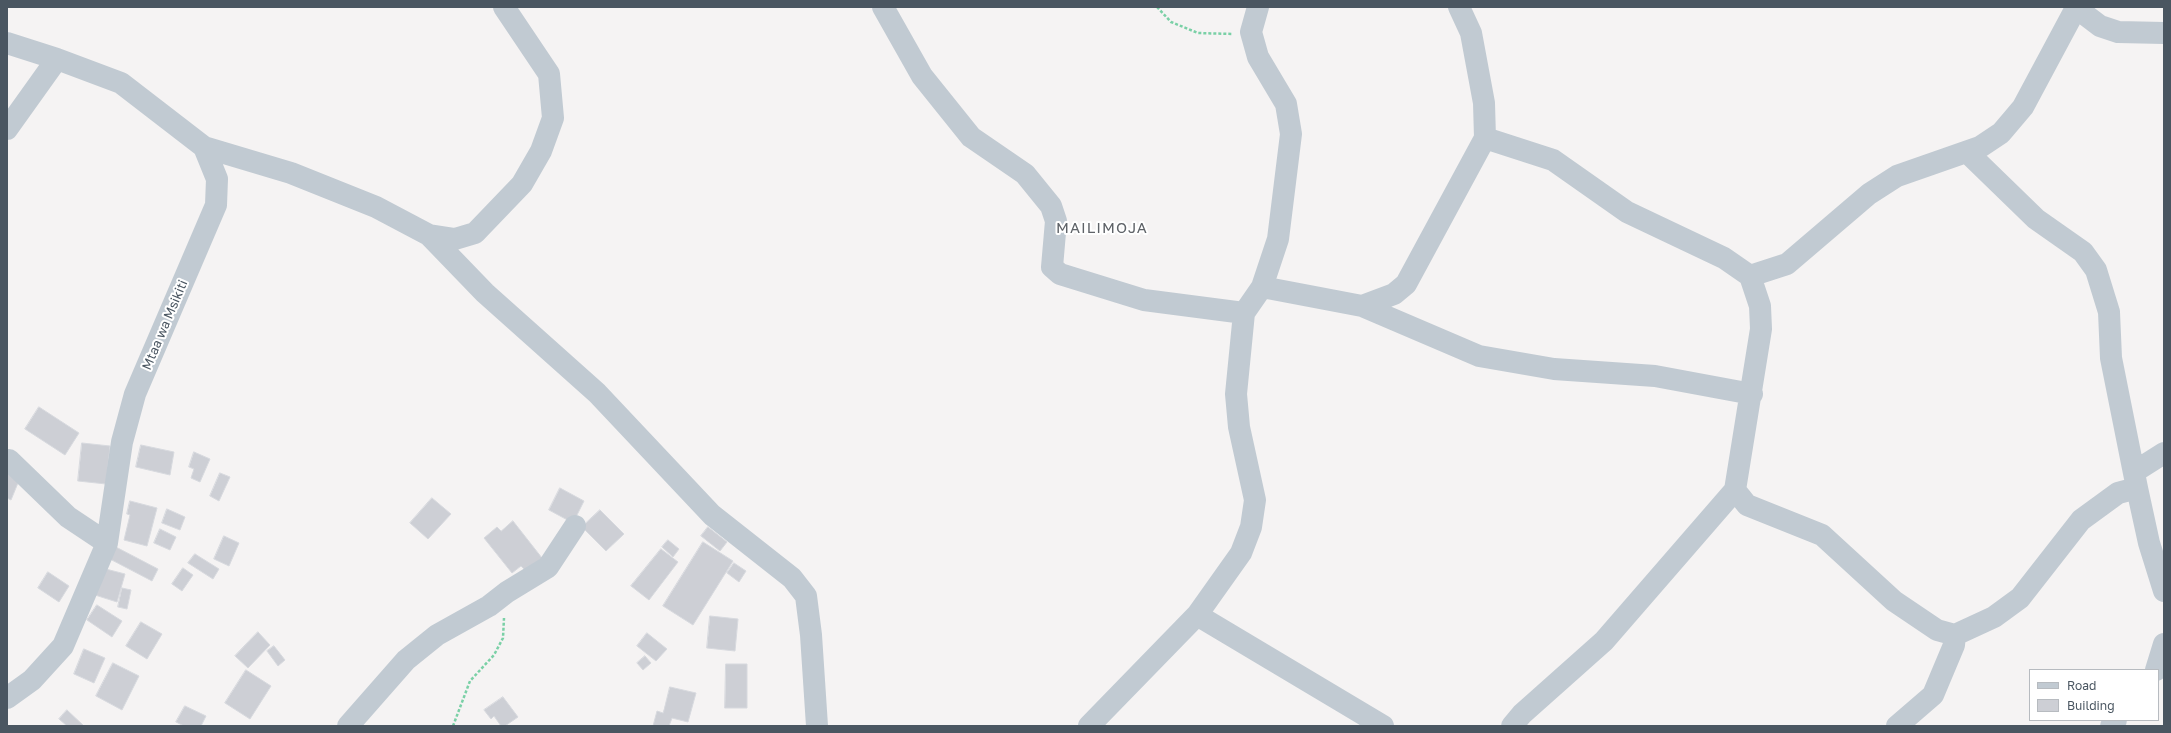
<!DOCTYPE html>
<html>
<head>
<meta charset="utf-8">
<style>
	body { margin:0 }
	#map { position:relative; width:2171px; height:733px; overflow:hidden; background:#f5f3f3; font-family:"Golos Text",sans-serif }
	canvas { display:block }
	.frame { position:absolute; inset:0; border:8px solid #4a5661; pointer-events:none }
	.legend { position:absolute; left:2029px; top:669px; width:130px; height:52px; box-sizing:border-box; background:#fff; border:1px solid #b7bbc0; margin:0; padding:5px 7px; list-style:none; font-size:12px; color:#4a5661 }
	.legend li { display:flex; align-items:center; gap:8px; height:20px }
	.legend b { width:20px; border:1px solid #b7bbc0 }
</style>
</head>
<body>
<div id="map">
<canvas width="2171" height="733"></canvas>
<div class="frame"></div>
<ul class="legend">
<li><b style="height:5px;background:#c1cad2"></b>Road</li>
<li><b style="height:11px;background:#cdcfd5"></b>Building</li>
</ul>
</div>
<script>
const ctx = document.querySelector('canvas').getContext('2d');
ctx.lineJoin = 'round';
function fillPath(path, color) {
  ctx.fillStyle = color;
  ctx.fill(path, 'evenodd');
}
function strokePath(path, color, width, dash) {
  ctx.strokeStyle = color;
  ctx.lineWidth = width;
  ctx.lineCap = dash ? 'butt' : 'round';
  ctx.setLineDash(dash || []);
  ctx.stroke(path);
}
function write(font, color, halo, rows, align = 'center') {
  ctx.font = font + ' "Golos Text",sans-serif';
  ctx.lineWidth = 4;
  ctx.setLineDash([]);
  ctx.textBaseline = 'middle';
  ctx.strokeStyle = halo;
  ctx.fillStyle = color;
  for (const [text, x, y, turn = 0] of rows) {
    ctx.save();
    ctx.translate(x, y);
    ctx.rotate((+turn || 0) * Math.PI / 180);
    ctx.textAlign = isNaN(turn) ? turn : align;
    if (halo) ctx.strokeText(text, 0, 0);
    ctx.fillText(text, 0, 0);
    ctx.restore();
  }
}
const building = new Path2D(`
	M 39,407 L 79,433 L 65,455 L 25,429 Z
	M 82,443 L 110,446 L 106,484 L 78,481 Z
	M 141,445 L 174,452 L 170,475 L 136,467 Z
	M 194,452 L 210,459 L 200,482 L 191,478 L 194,469 L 189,467 Z
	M 7,473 L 20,478 L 11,500 L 7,498 Z
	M 220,473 L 230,477 L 219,501 L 210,496 Z
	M 560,488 L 584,501 L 573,523 L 549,510 Z
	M 432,498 L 451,514 L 428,539 L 410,523 Z
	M 130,501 L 157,508 L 147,546 L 124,540 L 130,515 L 127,514 Z
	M 167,509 L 185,517 L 180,530 L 162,523 Z
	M 600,510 L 624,534 L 606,551 L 582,527 Z
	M 513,521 L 542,558 L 526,571 L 521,566 L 512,573 L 484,538 L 497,527 L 501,531 Z
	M 708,527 L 727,542 L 720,551 L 701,536 Z
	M 160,529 L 176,537 L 170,550 L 154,543 Z
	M 224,536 L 239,543 L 229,566 L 214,559 Z
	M 668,540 L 679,549 L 673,557 L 662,547 Z
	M 703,542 L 733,561 L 693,625 L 663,606 Z
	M 114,546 L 158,569 L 152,581 L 108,558 Z
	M 661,549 L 678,562 L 649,600 L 631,586 Z
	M 195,554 L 219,569 L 213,579 L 188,563 Z
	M 734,563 L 746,571 L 739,582 L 727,573 Z
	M 102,568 L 125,574 L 117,602 L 95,595 Z
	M 183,568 L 193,575 L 182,591 L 172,584 Z
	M 48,572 L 69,586 L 59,602 L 38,588 Z
	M 122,588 L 131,590 L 127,609 L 118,607 Z
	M 97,605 L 122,621 L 112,637 L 87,620 Z
	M 710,616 L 738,619 L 735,651 L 707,648 Z
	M 141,622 L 162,634 L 147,659 L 126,646 Z
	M 258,632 L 270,645 L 248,668 L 235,656 Z
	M 647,633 L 667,649 L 656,661 L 637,646 Z
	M 274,646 L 285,660 L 278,666 L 267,651 Z
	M 84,649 L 105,658 L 94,683 L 74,674 Z
	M 645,656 L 651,663 L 643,670 L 637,663 Z
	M 113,663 L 139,676 L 122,710 L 96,696 Z
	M 726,664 L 747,664 L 747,708 L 725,708 Z
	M 246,670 L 271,686 L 250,719 L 225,703 Z
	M 670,687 L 696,693 L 688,722 L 672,718 L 669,726 L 653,726 L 657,711 L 663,713 Z
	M 503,697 L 518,717 L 505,726 L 501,726 L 494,716 L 491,719 L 484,710 Z
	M 185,706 L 206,716 L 201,726 L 184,726 L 176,722 Z
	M 67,710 L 84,726 L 67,726 L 59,719 Z`);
const path = new Path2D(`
	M 1157,7 L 1171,22 L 1198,33 L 1233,34
	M 453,726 L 470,681 L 494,655 L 503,638 L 504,618`);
const minor = new Path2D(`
	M 883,7 L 922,76 L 971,137 L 1025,174 L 1051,206 L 1056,221 L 1052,267 L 1060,274 L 1144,300 L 1244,313
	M 2075,7 L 2100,26 L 2118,32 L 2164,33
	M 7,43 L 57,59 L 121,83 L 204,147 L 217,179 L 216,205 L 135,394 L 122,442 L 107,543 L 63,646 L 32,680 L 7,698
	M 7,129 L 57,59
	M 1485,138 L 1553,160 L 1627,212 L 1724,258 L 1750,276 L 1760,306 L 1761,329 L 1735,490 L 1747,505 L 1822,535 L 1894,601 L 1937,630 L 1955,635 L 1994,617 L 2020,598 L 2081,520 L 2118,493 L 2137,488
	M 204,147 L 291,173 L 376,207 L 429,235 L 485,293 L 597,393 L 712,515 L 792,578 L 806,596 L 811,635 L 817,726
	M 1967,152 L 2036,219 L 2083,252 L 2096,270 L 2109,312 L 2111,358 L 2137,488 L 2149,543 L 2164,591
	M 429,235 L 455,239 L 475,233 L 522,184 L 541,151 L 553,118 L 549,74 L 504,7
	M 1750,276 L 1787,264 L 1869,194 L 1897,176 L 1980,147 L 2001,133 L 2023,107 L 2076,8
	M 1262,287 L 1362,306 L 1394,294 L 1406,284 L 1485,138 L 1484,103 L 1471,33 L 1459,7
	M 1362,306 L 1479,356 L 1554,369 L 1655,376 L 1752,394
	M 9,460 L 68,517 L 107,543
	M 2134,472 L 2164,453
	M 1197,615 L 1383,726
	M 2156,670 L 2164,644
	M 348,726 L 406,660 L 437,635 L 489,606 L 507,592 L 548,567 L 575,526
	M 1089,726 L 1197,615 L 1241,553 L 1251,527 L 1255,500 L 1239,427 L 1236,394 L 1244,313 L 1262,287 L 1278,239 L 1291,134 L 1286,104 L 1258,57 L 1251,32 L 1258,7
	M 1512,726 L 1522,714 L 1604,641 L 1735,490
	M 1897,726 L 1933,695 L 1954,645 L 1955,635
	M 2111,726 L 2116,720`);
const streetNames = [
	["Mtaa wa Msikiti",165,325,-67]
];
const quarterNames = [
	["MAILIMOJA",1102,228]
];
fillPath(building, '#cdcfd5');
strokePath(building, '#d7d9de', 1);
strokePath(path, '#7ad0a6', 2.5, [3, 2]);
strokePath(minor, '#c1cad2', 22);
write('13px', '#4a5661', '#fff', streetNames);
ctx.letterSpacing = '1px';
write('15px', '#5f6368', '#fff', quarterNames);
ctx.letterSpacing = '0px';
</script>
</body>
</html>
